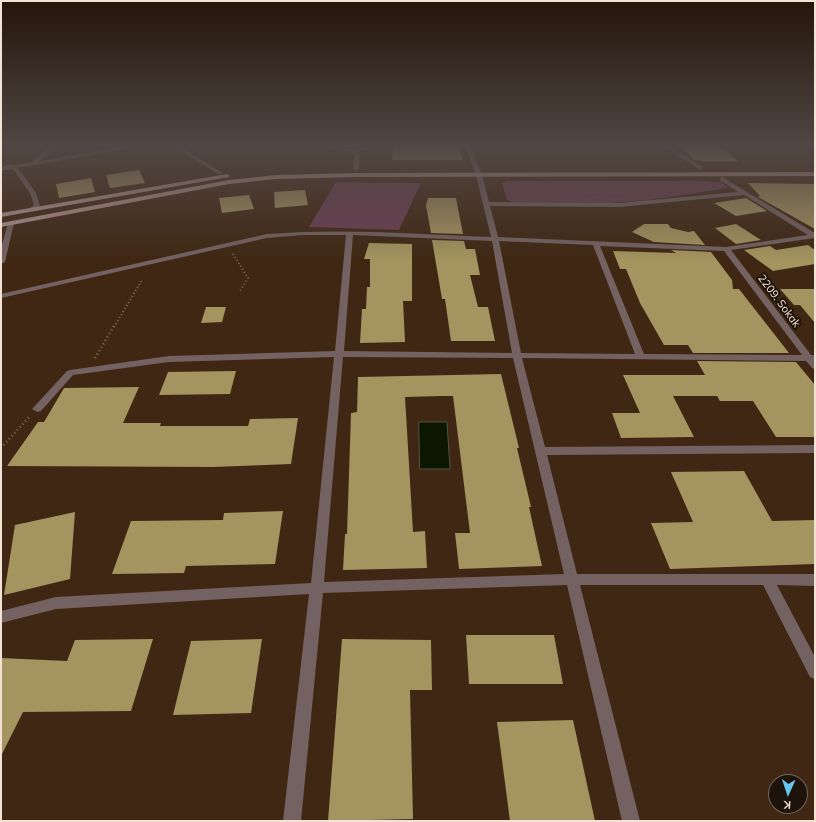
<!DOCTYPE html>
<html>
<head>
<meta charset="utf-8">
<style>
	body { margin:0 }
	#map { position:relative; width:816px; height:822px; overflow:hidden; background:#3f2713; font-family:Mulish,sans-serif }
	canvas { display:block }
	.frame { position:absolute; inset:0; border:2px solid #f3e3d6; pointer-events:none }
	.north { position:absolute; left:768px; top:774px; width:40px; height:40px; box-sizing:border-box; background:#1e130a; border:1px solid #73665c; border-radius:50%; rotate:183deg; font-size:11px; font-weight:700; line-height:16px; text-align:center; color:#f3e3d6 }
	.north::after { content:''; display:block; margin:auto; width:14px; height:18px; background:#68c4f0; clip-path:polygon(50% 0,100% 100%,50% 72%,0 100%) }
</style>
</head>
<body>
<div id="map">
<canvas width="816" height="822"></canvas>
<div class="frame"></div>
<div class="north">K</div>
</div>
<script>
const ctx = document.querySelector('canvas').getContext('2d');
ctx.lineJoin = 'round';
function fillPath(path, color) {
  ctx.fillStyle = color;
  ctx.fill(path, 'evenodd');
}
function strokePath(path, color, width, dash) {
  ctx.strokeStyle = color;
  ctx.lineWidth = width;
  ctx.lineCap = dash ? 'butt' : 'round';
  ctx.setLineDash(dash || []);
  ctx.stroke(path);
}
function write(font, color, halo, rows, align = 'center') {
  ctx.font = font + ' Mulish,sans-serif';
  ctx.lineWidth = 4;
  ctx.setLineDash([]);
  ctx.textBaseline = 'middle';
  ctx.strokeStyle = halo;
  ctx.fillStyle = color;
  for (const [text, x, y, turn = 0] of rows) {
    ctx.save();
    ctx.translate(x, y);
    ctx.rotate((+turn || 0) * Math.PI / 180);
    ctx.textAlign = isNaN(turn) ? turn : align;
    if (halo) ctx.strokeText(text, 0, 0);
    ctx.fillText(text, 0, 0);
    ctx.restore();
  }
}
const green = new Path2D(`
	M 508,181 L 704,181 L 722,183 L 728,188 L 649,200 L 609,203 L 513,202 L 507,200 L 502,183 Z
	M 336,182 L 421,183 L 399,230 L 309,227 Z`);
const water = new Path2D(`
	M 419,422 L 447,422 L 450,469 L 420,469 Z`);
const building = new Path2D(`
	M 401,145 L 459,145 L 463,160 L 392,160 L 393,147 Z
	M 682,146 L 721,146 L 738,161 L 702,161 L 694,160 Z
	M 139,170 L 145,183 L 110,188 L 106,175 Z
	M 91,178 L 95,192 L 59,198 L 56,184 Z
	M 748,183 L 815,184 L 815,229 L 758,197 L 760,196 Z
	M 305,190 L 308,205 L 275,208 L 274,192 Z
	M 249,195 L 254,209 L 222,213 L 219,198 Z
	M 428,198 L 456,198 L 463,234 L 431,233 L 426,205 Z
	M 746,198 L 767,211 L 736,216 L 714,203 Z
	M 644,224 L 668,224 L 671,228 L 688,232 L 694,231 L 705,245 L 654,242 L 632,232 Z
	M 736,224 L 761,240 L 736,244 L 715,228 Z
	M 432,240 L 464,241 L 466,249 L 475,249 L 480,275 L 470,275 L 478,307 L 488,307 L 495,341 L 451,341 L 445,299 L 442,299 Z
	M 369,243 L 412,244 L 412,301 L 403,301 L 405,342 L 360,343 L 362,309 L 366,309 L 367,287 L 370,287 L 370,259 L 364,259 Z
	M 808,245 L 815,250 L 815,264 L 773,271 L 744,250 L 770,246 L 776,250 Z
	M 671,250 L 711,252 L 732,280 L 733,289 L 739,289 L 789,353 L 693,353 L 688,345 L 664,345 L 640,303 L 626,269 L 620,269 L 613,251 L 676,253 Z
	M 780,289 L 815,289 L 815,323 L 800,305 L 794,305 Z
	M 206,307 L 226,307 L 222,322 L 201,323 Z
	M 697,361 L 796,362 L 815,385 L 815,437 L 776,437 L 753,401 L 720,401 L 717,396 L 673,396 L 694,437 L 621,438 L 612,413 L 640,413 L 623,375 L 705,375 Z
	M 236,371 L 230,394 L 159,395 L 168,372 Z
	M 501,374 L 519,448 L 517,448 L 531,507 L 529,507 L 542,566 L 459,569 L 455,533 L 470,533 L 453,396 L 442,396 L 405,397 L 413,532 L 425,531 L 427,568 L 343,570 L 345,534 L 347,534 L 351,413 L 357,412 L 358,377 Z
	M 139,387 L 123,423 L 161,423 L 160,426 L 248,426 L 250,419 L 298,418 L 291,464 L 213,467 L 7,466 L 38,422 L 44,422 L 64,388 Z
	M 744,471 L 772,521 L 815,520 L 815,564 L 670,569 L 651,523 L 693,522 L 671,472 Z
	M 283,511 L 275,564 L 186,566 L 184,573 L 112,574 L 131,521 L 223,520 L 224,513 Z
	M 75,512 L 70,579 L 4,595 L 15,525 Z
	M 466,635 L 554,635 L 563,684 L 469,684 Z
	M 153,639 L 131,711 L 23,712 L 1,756 L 1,658 L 67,661 L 75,640 Z
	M 262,639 L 251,713 L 173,715 L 191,641 Z
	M 342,639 L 431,640 L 432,690 L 410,690 L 413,819 L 328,821 Z
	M 573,720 L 595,821 L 510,821 L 497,722 Z`);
const pathFar2 = new Path2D(`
	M 586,192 L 603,193
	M 601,192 L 608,189 L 618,191
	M 612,193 L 633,191`);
const pathFar1 = new Path2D(`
	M 233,254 L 248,278 L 240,291
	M 114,327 L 142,280`);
const path = new Path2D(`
	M 95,358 L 114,326
	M 1,448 L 30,416`);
const minor = new Path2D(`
	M 51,145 L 57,145 L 40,161 L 133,145 L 148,145 L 18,168 L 36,193 L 40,206 L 34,210 L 30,210 L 30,208 L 34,205 L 30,193 L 13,169 L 1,171 L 1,167 L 9,164 L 14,165 L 32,162 Z
	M 171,145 L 178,145 L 223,173 L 218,174 Z
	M 308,145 C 323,145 338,150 352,149 C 363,149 375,145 386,145 L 357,152 L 360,154 L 359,169 L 356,171 L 353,169 L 354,155 L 351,152 Z
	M 465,145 L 470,145 L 482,175 L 489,202 L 619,203 L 738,192 L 720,180 L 720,178 L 722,177 L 815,233 L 815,238 L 731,250 L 811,355 L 815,355 L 815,369 L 812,368 L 806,361 L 522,358 L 545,447 L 815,445 L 815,453 L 547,455 L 577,574 L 815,574 L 815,586 L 777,585 L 815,657 L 815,679 L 810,677 L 763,585 L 580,585 L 640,821 L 622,821 L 567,585 L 323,593 L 301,821 L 283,821 L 309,594 L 56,609 L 1,623 L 1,611 L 56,597 L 311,583 L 334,357 L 169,362 L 73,375 L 41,411 L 37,412 L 32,409 L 67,371 L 70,370 L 169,356 L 335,351 L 346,235 L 303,235 L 267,238 L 1,298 L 1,294 L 267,234 C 341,228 416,234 491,237 L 476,175 ZM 744,195 L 808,235 L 726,247 L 498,237 L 490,206 L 619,207 ZM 353,235 L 492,241 L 512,353 L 344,351 ZM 499,241 L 593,245 L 635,354 L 521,353 ZM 600,246 L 724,251 L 802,355 L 644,354 ZM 343,357 L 513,358 L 564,574 L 324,582 Z
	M 661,145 L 668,145 L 704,168 L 699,169 Z
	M 11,221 L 14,223 L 5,262 L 1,264 L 1,248 L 8,223 Z`);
const major = new Path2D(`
	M 815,172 L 815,176 L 356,177 L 276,179 L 229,184 L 1,227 L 1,223 L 229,180 L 276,175 L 356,173 Z
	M 227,174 L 229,175 L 229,177 L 1,217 L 1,213 Z`);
const streetNames = [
	["2209. Sokak",779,301,53]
];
fillPath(green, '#6a3e53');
fillPath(water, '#0b1700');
strokePath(water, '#515440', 1);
fillPath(building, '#a4945f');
strokePath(pathFar2, '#806b5a', 1.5, [0.5, 2]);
strokePath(pathFar1, '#806b5a', 2, [1, 2.5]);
strokePath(path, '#806b5a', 2.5, [1, 3]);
fillPath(minor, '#736261');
fillPath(major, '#b89692');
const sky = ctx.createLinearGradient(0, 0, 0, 261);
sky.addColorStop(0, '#23150a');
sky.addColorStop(0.56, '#524744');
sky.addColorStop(1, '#52474400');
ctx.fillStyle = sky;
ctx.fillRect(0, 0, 816, 261);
write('11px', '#f3e3d6', '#1e130a', streetNames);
</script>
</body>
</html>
